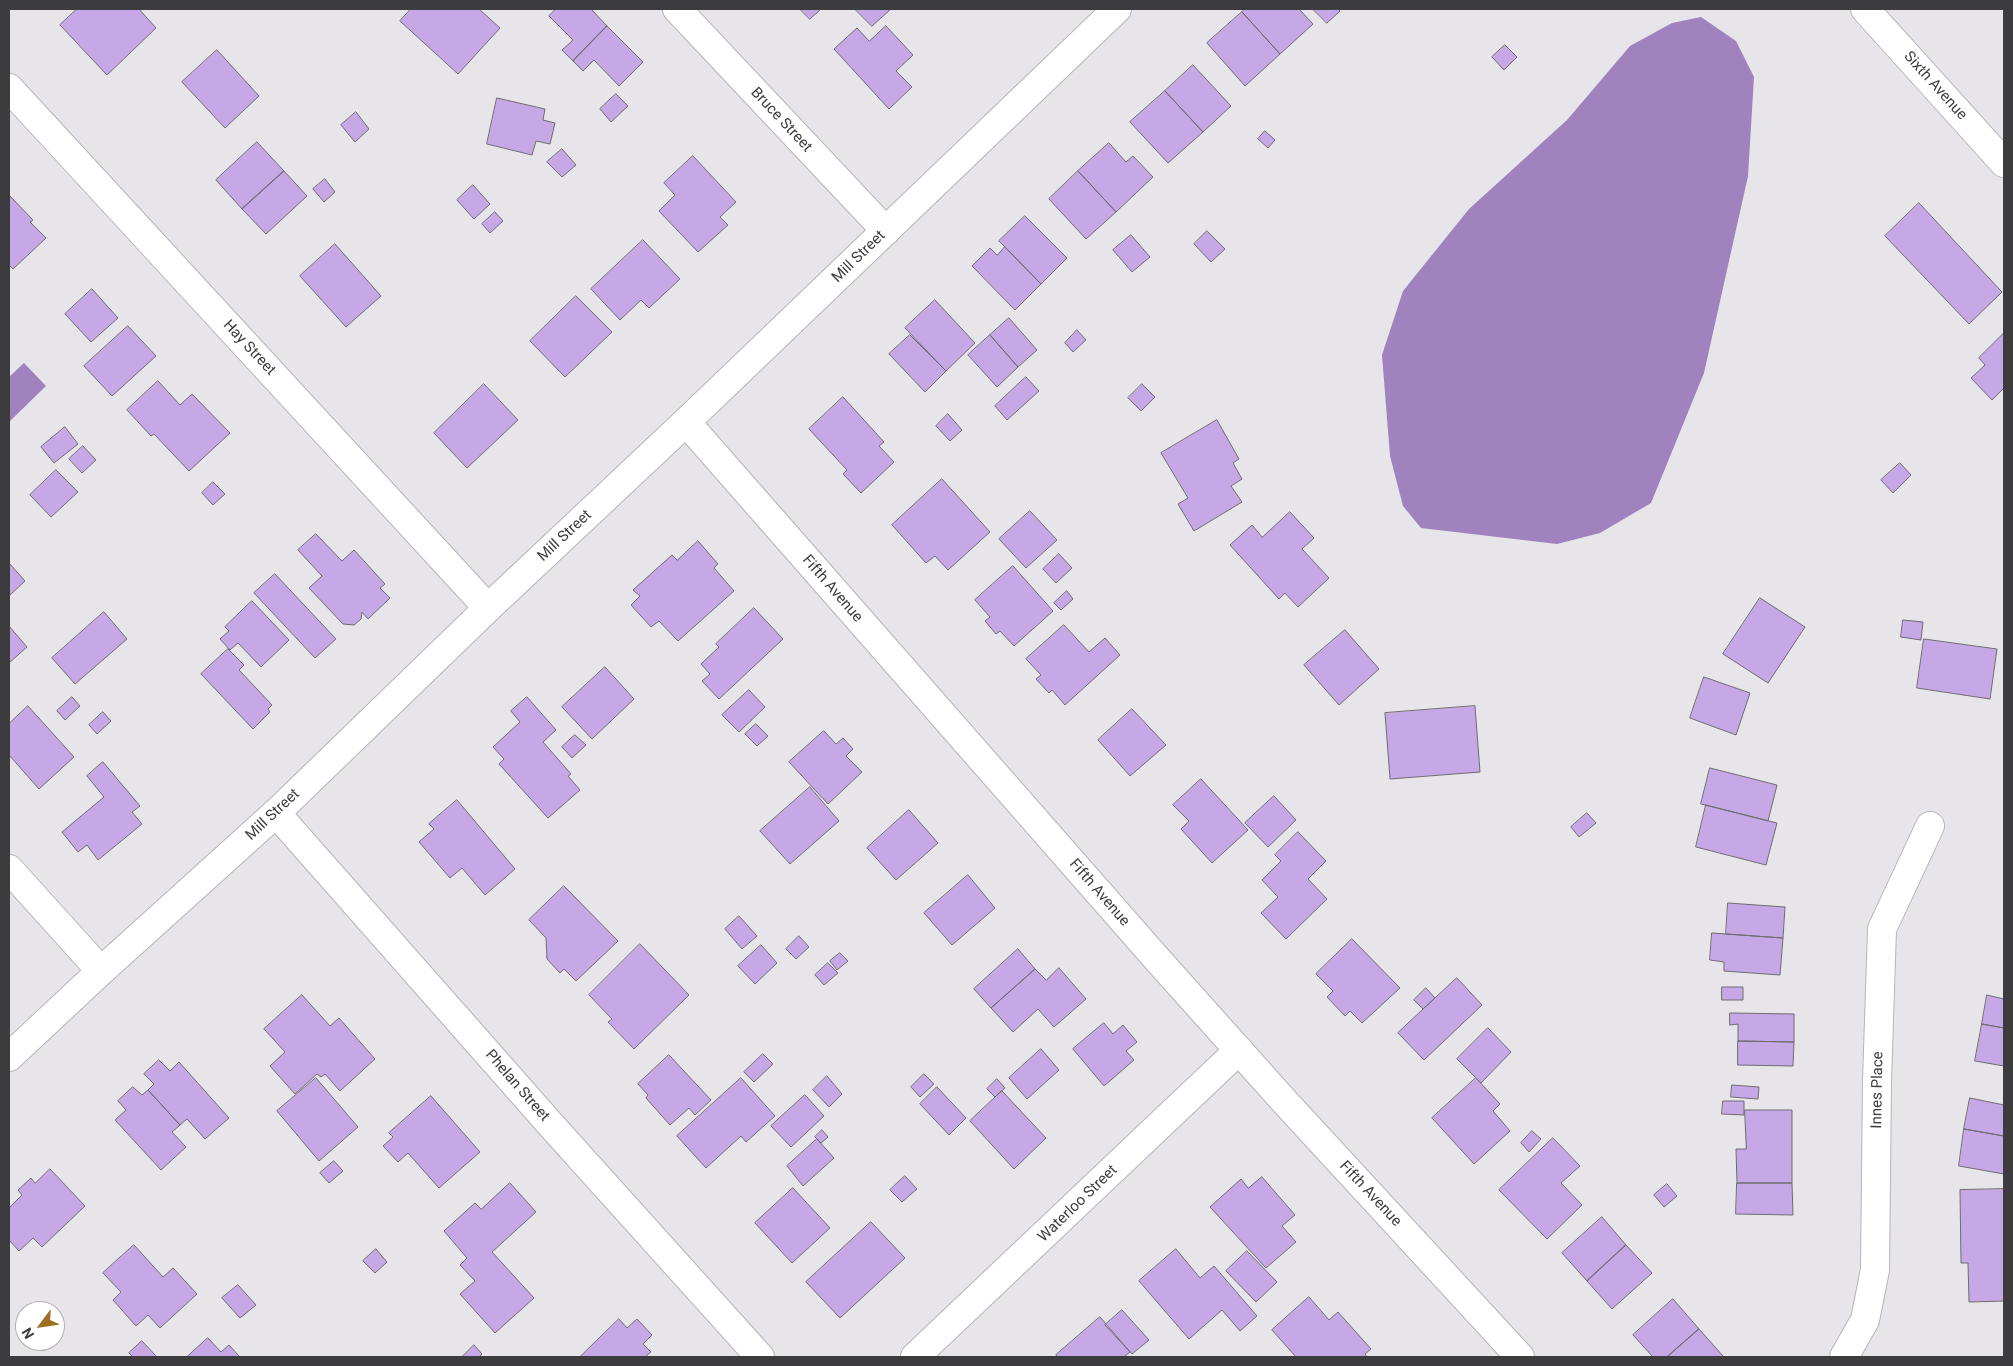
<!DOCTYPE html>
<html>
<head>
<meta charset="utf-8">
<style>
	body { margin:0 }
	#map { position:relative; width:2013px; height:1366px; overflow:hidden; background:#e7e5e9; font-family:Roboto,sans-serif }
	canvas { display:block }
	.frame { position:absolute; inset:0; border:10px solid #3c3b3d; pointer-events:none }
	.north { position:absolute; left:15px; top:1301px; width:50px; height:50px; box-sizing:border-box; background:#fff; border:1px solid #b1b1b1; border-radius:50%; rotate:239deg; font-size:14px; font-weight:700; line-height:20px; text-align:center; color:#3c3b3d }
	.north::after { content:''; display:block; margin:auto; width:18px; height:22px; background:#9e6f21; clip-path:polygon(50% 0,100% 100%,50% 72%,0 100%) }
</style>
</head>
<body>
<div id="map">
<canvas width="2013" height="1366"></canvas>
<div class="frame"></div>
<div class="north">N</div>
</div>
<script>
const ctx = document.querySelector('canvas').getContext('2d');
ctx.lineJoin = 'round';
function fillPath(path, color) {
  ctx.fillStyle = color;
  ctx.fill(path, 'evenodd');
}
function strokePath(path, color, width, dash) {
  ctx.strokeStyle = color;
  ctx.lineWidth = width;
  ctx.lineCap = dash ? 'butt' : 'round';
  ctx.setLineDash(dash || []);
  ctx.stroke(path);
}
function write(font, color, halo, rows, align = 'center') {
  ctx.font = font + ' Roboto,sans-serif';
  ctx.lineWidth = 4;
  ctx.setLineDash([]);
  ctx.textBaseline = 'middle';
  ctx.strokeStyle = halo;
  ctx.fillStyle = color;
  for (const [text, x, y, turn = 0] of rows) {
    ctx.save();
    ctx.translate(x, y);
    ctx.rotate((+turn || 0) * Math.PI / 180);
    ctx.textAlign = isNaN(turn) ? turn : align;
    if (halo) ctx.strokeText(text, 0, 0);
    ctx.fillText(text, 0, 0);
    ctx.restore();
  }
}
const water = new Path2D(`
	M 1701,17 L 1736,41 L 1754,77 L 1748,176 L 1704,373 L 1651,503 L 1600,533 L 1557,544 L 1421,528 L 1403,506 L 1390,456 L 1382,355 L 1403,291 L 1469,209 L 1567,120 L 1630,46 L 1672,23 Z
	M 24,363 L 46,386 L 9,422 L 9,377 Z`);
const building = new Path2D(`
	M 77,9 L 139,9 L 156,28 L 107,75 L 60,25 Z
	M 411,9 L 479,9 L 500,28 L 458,74 L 400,21 Z
	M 556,9 L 591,9 L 607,26 L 573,61 L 562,50 L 573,40 L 549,16 Z
	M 800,9 L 821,9 L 810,19 Z
	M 855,9 L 891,9 L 872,26 Z
	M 1245,9 L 1299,9 L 1313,24 L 1280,54 L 1242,12 Z
	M 1313,9 L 1338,9 L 1340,11 L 1327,23 Z
	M 1242,12 L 1280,54 L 1245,86 L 1207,43 Z
	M 607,26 L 643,62 L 619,86 L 594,60 L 583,71 L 573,61 Z
	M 886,26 L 913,55 L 896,71 L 912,87 L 889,109 L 834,49 L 857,28 L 869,41 Z
	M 1505,45 L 1517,57 L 1504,70 L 1492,57 Z
	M 217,50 L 259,96 L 225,128 L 182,82 Z
	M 1193,65 L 1231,106 L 1203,132 L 1165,91 Z
	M 1165,91 L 1203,132 L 1168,163 L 1130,122 Z
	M 616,94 L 628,106 L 611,122 L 600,109 Z
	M 497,98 L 545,109 L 543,120 L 555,123 L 550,144 L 536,141 L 532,155 L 487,144 Z
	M 356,112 L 369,129 L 355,142 L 341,125 Z
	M 1265,131 L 1275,140 L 1268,148 L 1258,139 Z
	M 257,142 L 284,171 L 242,209 L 216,180 Z
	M 1109,143 L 1126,162 L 1133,156 L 1153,177 L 1116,212 L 1078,171 Z
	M 562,149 L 576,165 L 562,177 L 547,162 Z
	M 693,156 L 736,202 L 720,217 L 728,225 L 698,252 L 659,211 L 675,195 L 664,183 Z
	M 284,171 L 307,196 L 266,234 L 242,209 Z
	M 1078,171 L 1116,212 L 1086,239 L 1049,199 Z
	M 325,179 L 335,192 L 324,202 L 313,189 Z
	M 473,185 L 490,204 L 474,219 L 457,200 Z
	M 9,195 L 33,220 L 30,222 L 46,238 L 13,269 L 9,265 Z
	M 1919,203 L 2002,292 L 1969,324 L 1885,236 Z
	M 495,212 L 503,221 L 490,233 L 482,224 Z
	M 1025,216 L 1067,258 L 1041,284 L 999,241 Z
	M 1207,231 L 1225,249 L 1211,262 L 1194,244 Z
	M 1131,235 L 1150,257 L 1132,272 L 1113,250 Z
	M 643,240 L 680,279 L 649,308 L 641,300 L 620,320 L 591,289 Z
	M 335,244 L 381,296 L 346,327 L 300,276 Z
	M 1005,247 L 1041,284 L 1015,310 L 972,266 L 990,248 L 997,255 Z
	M 92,289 L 118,318 L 91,342 L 65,314 Z
	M 576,296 L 612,332 L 565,377 L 530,341 Z
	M 935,300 L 975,343 L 946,371 L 905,328 Z
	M 1009,318 L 1037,350 L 1018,367 L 990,335 Z
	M 128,326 L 156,356 L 112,396 L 84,366 Z
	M 1077,330 L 1086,340 L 1073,352 L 1065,343 Z
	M 2004,333 L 2004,388 L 1992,400 L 1971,378 L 1985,365 L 1979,358 Z
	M 910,335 L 946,371 L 925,392 L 889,354 Z
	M 990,335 L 1018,367 L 997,387 L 968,355 Z
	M 1026,377 L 1039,391 L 1007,420 L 995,406 Z
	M 158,381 L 180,405 L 192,394 L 230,433 L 189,471 L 154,434 L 151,436 L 127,410 Z
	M 484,384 L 518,420 L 467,468 L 434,433 Z
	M 1142,384 L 1155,397 L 1141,411 L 1128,398 Z
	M 843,397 L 884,442 L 879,446 L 894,462 L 861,493 L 843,474 L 847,470 L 809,429 Z
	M 948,414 L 962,430 L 950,441 L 936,426 Z
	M 1217,420 L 1239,459 L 1233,463 L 1242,479 L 1231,486 L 1242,502 L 1194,531 L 1178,504 L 1188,498 L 1161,453 Z
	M 65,427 L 78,444 L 54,463 L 41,447 Z
	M 83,446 L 96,460 L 82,473 L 69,459 Z
	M 1900,463 L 1911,475 L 1893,493 L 1881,480 Z
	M 56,470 L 78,492 L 51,517 L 30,495 Z
	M 942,479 L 990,532 L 948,570 L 935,556 L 926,563 L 892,525 Z
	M 213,482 L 225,494 L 213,505 L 202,493 Z
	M 1030,511 L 1057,540 L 1026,568 L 999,539 Z
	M 1290,512 L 1314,538 L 1302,549 L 1329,578 L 1298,607 L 1285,593 L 1279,599 L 1230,545 L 1252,525 L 1262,537 Z
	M 316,534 L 342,561 L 354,550 L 385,584 L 380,588 L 390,598 L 368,619 L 362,612 L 361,619 L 354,625 L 343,624 L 309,588 L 322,576 L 298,550 Z
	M 698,541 L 718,564 L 714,568 L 734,591 L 678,641 L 659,621 L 651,627 L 631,605 L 640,596 L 633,590 L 672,555 L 677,560 Z
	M 1059,554 L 1072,568 L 1056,583 L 1043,569 Z
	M 9,563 L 25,581 L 9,596 Z
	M 1013,566 L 1053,611 L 1014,646 L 1000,631 L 996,634 L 985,621 L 990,617 L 975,600 Z
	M 275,574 L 336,639 L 315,658 L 254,593 Z
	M 1067,591 L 1073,599 L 1061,610 L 1054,603 Z
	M 1760,598 L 1805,627 L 1768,683 L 1723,654 Z
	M 252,601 L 289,640 L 261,667 L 238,643 L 230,650 L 220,639 L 229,631 L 225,627 Z
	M 754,608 L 783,639 L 719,699 L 702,681 L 710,674 L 701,664 L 719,647 L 716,644 Z
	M 104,612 L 127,639 L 75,684 L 52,658 Z
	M 1903,620 L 1923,622 L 1921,640 L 1901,637 Z
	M 1064,625 L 1089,652 L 1105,638 L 1120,655 L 1065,705 L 1052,690 L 1049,693 L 1036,679 L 1041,675 L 1026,659 Z
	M 9,626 L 27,647 L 9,663 Z
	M 1345,630 L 1379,669 L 1339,705 L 1304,665 Z
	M 1924,639 L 1997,649 L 1990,699 L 1917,688 Z
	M 228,649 L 244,665 L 239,670 L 272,705 L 268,709 L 270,712 L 253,729 L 201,674 Z
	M 605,667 L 634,699 L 592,739 L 562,707 Z
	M 1704,677 L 1750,693 L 1736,735 L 1690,718 Z
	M 749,690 L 765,707 L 739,732 L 722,715 Z
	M 72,697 L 80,706 L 65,720 L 57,711 Z
	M 527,697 L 556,730 L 543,742 L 571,774 L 568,776 L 580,790 L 548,818 L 499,764 L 504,759 L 493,747 L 520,722 L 511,711 Z
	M 28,706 L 74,757 L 39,789 L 9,755 L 9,724 Z
	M 1475,706 L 1480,772 L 1390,779 L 1385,713 Z
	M 1132,709 L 1166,745 L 1130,776 L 1098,740 Z
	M 103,712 L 111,721 L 97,734 L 89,725 Z
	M 756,724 L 768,736 L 757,746 L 745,734 Z
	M 824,731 L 836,744 L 843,738 L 853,749 L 846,756 L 862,772 L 828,804 L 789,762 Z
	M 575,735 L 586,745 L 572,758 L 562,747 Z
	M 103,762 L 140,806 L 132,812 L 142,824 L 98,860 L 87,845 L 78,852 L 62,832 L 104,797 L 87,776 Z
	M 1710,768 L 1777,785 L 1768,821 L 1701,804 Z
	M 1201,779 L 1248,830 L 1212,863 L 1181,829 L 1189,821 L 1173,805 Z
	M 810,787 L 839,821 L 790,864 L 760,831 Z
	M 1274,796 L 1296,820 L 1268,847 L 1245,823 Z
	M 457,800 L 515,869 L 485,895 L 462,868 L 450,878 L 419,842 L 434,829 L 429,824 Z
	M 1706,805 L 1777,823 L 1766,865 L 1696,847 Z
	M 909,810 L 938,843 L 896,880 L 867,848 Z
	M 1587,813 L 1596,823 L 1579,837 L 1571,827 Z
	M 1298,832 L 1326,861 L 1308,879 L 1327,899 L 1286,939 L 1261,913 L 1278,897 L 1262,880 L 1281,861 L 1275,855 Z
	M 968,875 L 995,908 L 952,945 L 924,913 Z
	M 564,886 L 618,941 L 576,981 L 564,969 L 560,973 L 547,959 L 546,938 L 529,920 Z
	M 1728,903 L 1785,907 L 1783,938 L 1726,934 Z
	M 739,916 L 757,936 L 742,949 L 725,929 Z
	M 1712,933 L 1783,938 L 1780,975 L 1724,971 L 1724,962 L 1710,960 Z
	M 799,936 L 809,947 L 796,959 L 786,949 Z
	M 1352,939 L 1400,988 L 1362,1023 L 1350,1011 L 1345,1016 L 1327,997 L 1333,991 L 1316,974 Z
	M 640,944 L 689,995 L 634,1049 L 608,1022 L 612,1019 L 589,995 Z
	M 761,945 L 777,963 L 755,984 L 738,966 Z
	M 1018,949 L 1035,969 L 991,1008 L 974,989 Z
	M 840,953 L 848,961 L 837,970 L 830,961 Z
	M 828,963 L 838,973 L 824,985 L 815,975 Z
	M 1059,968 L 1086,999 L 1054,1027 L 1038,1009 L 1013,1032 L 991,1008 L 1035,969 L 1046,980 Z
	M 1457,978 L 1482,1005 L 1424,1060 L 1398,1033 Z
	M 1722,987 L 1743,987 L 1743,1000 L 1722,1000 Z
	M 1426,988 L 1435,998 L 1423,1009 L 1414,1000 Z
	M 302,995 L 330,1026 L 339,1018 L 375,1059 L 340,1091 L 325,1074 L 321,1077 L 317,1074 L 295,1094 L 270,1066 L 285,1052 L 264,1029 Z
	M 1987,995 L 2004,999 L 2004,1028 L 1982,1024 Z
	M 1730,1013 L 1794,1014 L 1794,1042 L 1738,1041 L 1738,1024 L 1730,1025 Z
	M 1104,1023 L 1113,1034 L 1123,1025 L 1137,1042 L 1126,1051 L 1134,1060 L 1104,1086 L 1073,1049 Z
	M 1982,1024 L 2004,1028 L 2004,1066 L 1975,1061 Z
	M 1488,1028 L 1511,1052 L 1481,1083 L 1457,1059 Z
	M 1738,1041 L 1794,1042 L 1793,1066 L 1738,1065 Z
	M 1041,1049 L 1059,1070 L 1027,1099 L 1009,1078 Z
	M 763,1054 L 773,1064 L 754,1082 L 744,1072 Z
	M 669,1055 L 711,1100 L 695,1115 L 689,1108 L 670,1125 L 646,1098 L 648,1095 L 638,1084 Z
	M 159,1060 L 170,1071 L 179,1062 L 229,1118 L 205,1139 L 187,1119 L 180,1125 L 148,1090 L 154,1084 L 144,1074 Z
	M 924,1074 L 934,1084 L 920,1097 L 911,1087 Z
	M 827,1076 L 842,1094 L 829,1107 L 813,1090 Z
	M 316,1078 L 358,1127 L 319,1161 L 277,1111 Z
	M 741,1078 L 775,1116 L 746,1142 L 741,1136 L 706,1168 L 677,1136 Z
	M 1476,1078 L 1500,1104 L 1493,1111 L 1510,1131 L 1474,1164 L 1432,1118 Z
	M 997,1079 L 1005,1088 L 995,1097 L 987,1089 Z
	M 1732,1085 L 1759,1087 L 1758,1099 L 1731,1097 Z
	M 133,1087 L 142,1095 L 148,1090 L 180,1125 L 172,1132 L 186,1147 L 161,1170 L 115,1120 L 126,1110 L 118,1101 Z
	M 937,1087 L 966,1118 L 949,1135 L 920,1104 Z
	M 1002,1091 L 1046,1138 L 1014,1169 L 970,1121 Z
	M 805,1095 L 824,1116 L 791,1147 L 771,1126 Z
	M 431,1096 L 480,1152 L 439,1188 L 408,1153 L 398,1162 L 383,1146 L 393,1137 L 389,1133 Z
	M 1970,1098 L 2004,1105 L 2004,1136 L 1964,1129 Z
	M 1723,1101 L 1744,1101 L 1744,1115 L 1722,1114 Z
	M 1745,1110 L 1792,1110 L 1792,1183 L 1737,1183 L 1736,1149 L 1746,1149 Z
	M 1964,1129 L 2004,1136 L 2004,1174 L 1959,1166 Z
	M 822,1130 L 828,1137 L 821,1143 L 815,1137 Z
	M 1532,1131 L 1541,1139 L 1529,1152 L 1521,1143 Z
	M 1553,1138 L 1580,1166 L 1561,1183 L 1582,1205 L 1547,1239 L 1499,1190 Z
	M 817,1139 L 834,1158 L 803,1186 L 787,1166 Z
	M 334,1161 L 343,1171 L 329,1183 L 320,1173 Z
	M 50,1169 L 85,1206 L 42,1247 L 33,1238 L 19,1251 L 9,1240 L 9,1208 L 22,1195 L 18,1190 L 31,1178 L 35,1183 Z
	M 905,1176 L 917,1189 L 902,1202 L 890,1190 Z
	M 1262,1177 L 1295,1215 L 1282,1226 L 1296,1242 L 1266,1268 L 1210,1207 L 1241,1179 L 1248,1188 Z
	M 510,1183 L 536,1212 L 492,1252 L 534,1298 L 495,1333 L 460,1294 L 475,1281 L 460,1265 L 467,1258 L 444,1231 L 475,1203 L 481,1209 Z
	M 1737,1183 L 1792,1183 L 1793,1215 L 1736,1214 Z
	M 1667,1184 L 1677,1196 L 1664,1207 L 1654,1195 Z
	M 793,1188 L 830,1228 L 792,1263 L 755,1223 Z
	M 2004,1189 L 2004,1301 L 1969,1302 L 1968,1263 L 1961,1263 L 1960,1190 Z
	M 1602,1217 L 1626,1245 L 1587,1281 L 1562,1253 Z
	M 871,1222 L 905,1258 L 840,1318 L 806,1282 Z
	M 134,1245 L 163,1277 L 173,1268 L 197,1294 L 160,1328 L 148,1315 L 136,1326 L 113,1300 L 121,1292 L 103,1273 Z
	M 1626,1245 L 1652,1273 L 1612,1309 L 1587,1281 Z
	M 376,1249 L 387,1262 L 375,1273 L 363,1261 Z
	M 1176,1249 L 1200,1278 L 1214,1266 L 1257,1316 L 1240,1331 L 1222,1310 L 1189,1339 L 1139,1281 Z
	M 1247,1251 L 1277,1282 L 1256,1302 L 1226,1271 Z
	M 238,1285 L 256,1305 L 240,1318 L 222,1298 Z
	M 1309,1297 L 1329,1320 L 1338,1312 L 1371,1349 L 1365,1354 L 1367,1357 L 1296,1357 L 1272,1330 Z
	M 1673,1299 L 1699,1329 L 1667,1357 L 1653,1357 L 1633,1335 Z
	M 1122,1310 L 1149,1340 L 1132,1354 L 1105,1325 Z
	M 1100,1317 L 1130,1352 L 1124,1357 L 1058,1357 L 1056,1355 Z
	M 619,1319 L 627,1328 L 637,1319 L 652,1335 L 643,1344 L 651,1352 L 645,1357 L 580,1357 Z
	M 1699,1329 L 1723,1356 L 1722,1357 L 1667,1357 Z
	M 208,1338 L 221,1352 L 229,1345 L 240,1357 L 187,1357 Z
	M 142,1341 L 157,1357 L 133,1357 L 129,1353 Z
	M 474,1345 L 482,1354 L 479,1357 L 462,1357 Z`);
const street = new Path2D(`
	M 677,9 L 886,231
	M 1865,9 L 2004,163
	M 9,88 L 488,608
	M 686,422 L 1157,959 L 1285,1102 L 1520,1357
	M 276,813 L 551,1125 L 760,1357
	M 9,869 L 101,971
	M 915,1357 L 1239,1050
	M 1844,1357 L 1865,1320 L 1875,1270 L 1877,1081 L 1882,929 L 1930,826`);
const secondary = new Path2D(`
	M 9,1057 L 101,971 L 276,813 L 488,608 L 686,422 L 1117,9`);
const streetNames = [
	["Sixth Avenue",1935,86,48],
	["Bruce Street",781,120,47],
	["Mill Street",859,257,-44],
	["Hay Street",249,348,47],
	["Mill Street",565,536,-43],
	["Fifth Avenue",832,589,49],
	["Mill Street",273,815,-43],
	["Fifth Avenue",1099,893,49],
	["Phelan Street",517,1086,49],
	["Innes Place",1878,1090,-89],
	["Fifth Avenue",1370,1194,47],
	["Waterloo Street",1078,1204,-44]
];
fillPath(water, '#9f82be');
fillPath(building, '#c7a8e7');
strokePath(building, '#6e6c70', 1);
strokePath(street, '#b6b4b8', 30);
strokePath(secondary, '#b6b4b8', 30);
strokePath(street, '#fff', 28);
strokePath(secondary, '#fff', 28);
write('15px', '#3c3b3d', '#fff', streetNames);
</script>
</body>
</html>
